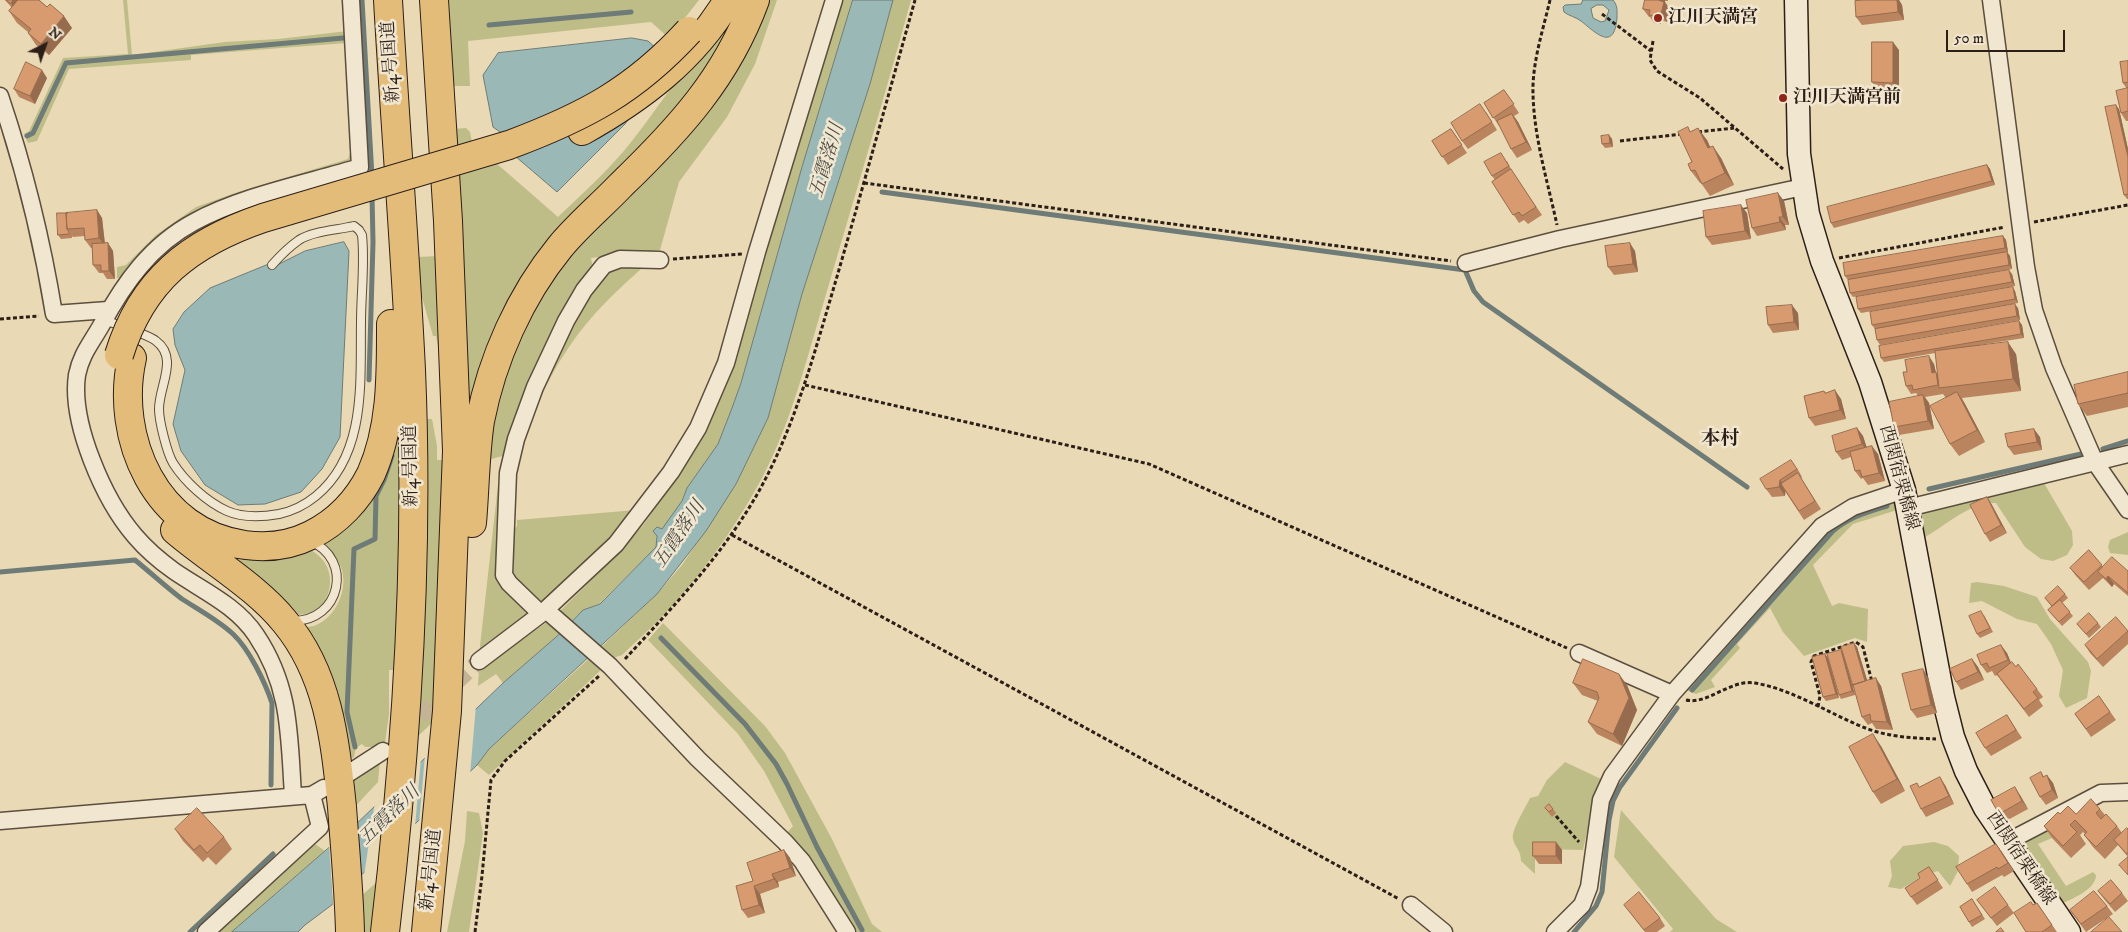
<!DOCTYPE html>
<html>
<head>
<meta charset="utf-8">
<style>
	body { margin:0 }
	#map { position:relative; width:2128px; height:932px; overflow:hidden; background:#e9d9b5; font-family:"IM FELL DW Pica",serif }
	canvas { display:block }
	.north { position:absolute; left:20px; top:20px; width:50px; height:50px; -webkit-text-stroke:4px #f1e6cf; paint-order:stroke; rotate:41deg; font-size:14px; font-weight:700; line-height:20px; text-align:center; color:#2c1f17 }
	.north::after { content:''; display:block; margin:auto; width:18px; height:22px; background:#2c1f17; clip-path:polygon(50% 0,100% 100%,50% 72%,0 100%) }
	.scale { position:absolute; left:1946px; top:30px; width:119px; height:22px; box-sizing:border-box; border:2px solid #2c1f17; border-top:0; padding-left:6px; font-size:15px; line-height:18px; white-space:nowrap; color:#2c1f17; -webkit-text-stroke:4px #f1e6cf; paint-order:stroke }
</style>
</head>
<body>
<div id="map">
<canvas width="2128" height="932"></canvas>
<div class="north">N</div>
<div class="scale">50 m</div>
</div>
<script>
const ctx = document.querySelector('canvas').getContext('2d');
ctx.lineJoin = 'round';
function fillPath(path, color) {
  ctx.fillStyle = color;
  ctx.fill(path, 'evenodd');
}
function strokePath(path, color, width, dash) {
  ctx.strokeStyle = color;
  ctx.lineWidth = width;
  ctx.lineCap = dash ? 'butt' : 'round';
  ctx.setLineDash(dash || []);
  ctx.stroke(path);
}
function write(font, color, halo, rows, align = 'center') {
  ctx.font = font + ' "IM FELL DW Pica","Noto Serif JP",serif';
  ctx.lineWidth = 5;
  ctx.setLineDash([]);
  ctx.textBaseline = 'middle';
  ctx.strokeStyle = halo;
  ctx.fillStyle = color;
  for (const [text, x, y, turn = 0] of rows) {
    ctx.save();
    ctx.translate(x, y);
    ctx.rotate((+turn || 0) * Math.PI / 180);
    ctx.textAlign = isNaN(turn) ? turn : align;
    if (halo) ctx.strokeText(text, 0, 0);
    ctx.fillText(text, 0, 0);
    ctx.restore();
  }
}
const green = new Path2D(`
	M 123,0 L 127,0 L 132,55 L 225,42 L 278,39 L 348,31 L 354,161 L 238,200 L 122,279 L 117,278 L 117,267 L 126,265 L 156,235 L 196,207 L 238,192 L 348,159 L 351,150 L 346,43 L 191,55 L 191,60 L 69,69 L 37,141 L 28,143 L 24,134 L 29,131 L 63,58 L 128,54 Z
	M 449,0 L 699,0 L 669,38 L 651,22 L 468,41 L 470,86 L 453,86 Z
	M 768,0 L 777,0 L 755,64 L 727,117 L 679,182 L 660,250 L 591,258 L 593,268 L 506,455 L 488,460 C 495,391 513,345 547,285 Z
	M 840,0 L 853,0 L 802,167 L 741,383 L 732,408 L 718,444 L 687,488 L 682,501 L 662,530 L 657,527 L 656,547 L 599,604 L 583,610 L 570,623 L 559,612 L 617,555 L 644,524 L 676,478 L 736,351 Z
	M 893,0 L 911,0 C 883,103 852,205 822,308 C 805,365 790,425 762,478 C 739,521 710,563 678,599 C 661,619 641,637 622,655 L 613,658 L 599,649 L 657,594 L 682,565 L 736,484 L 768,418 L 802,294 L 870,84 Z
	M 740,12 L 690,98 L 596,195 L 468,421 L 454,129 L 466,128 L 470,132 L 472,142 L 558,217 C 580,196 603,175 623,152 C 662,106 691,50 740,12 Z
	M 438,256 L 442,366 L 436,336 L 433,336 L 420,290 L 418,257 Z
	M 648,263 C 619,288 590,315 569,347 C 555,367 544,390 534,412 L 549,365 L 569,326 L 604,274 L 620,265 Z
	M 397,370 L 402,511 L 395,670 L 389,670 L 389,714 L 385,743 L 380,747 L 365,747 L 362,744 L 356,748 L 354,757 L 349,760 L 299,628 C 304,627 310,627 314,626 C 336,618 349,589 341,567 C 336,556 328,548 318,541 L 347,523 Z
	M 422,398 L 426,419 L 432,419 L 437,446 L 437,460 L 443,460 L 435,720 L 412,742 Z
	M 501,480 L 499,568 L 527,607 L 527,615 L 479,655 L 498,485 Z
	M 2044,483 L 2072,531 L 2073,545 L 2067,555 L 2053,561 L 2041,559 L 2025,547 L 1996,503 C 1969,501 1944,528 1921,539 L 1916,513 Z
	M 1894,497 L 1897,510 L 1853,524 L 1813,565 L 1832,606 L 1839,603 L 1868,609 L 1867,642 L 1855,638 L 1804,656 L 1783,632 L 1770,608 L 1737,644 L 1740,648 L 1711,680 L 1715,687 L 1696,694 L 1683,689 L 1815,541 L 1846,515 Z
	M 636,510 L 606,546 L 544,602 L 535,599 L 511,577 L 511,534 L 517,526 L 517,520 Z
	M 2128,532 L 2128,555 L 2110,553 L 2108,547 L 2110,540 Z
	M 306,548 C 314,551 322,557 326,565 C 334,579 330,602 315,610 C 309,614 301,615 293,615 L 223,549 Z
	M 1977,582 L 2004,586 L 2037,597 L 2050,619 L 2088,662 L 2091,671 L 2087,698 L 2066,708 L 2059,696 L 2063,670 L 2051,644 L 2037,624 L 2017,619 L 1982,601 L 1969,603 L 1971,583 Z
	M 547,622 L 555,624 L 563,631 L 503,683 L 496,674 L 478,686 L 479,670 Z
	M 663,623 L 765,726 L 785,753 L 832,839 L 872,924 L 882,932 L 857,932 L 842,919 L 786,834 L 793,826 L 764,771 L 738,734 L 648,640 Z
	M 592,656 L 602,669 L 489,775 L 477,765 L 489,749 Z
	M 380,760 L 378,782 L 349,813 L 346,780 L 365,773 Z
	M 1565,762 L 1601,779 L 1597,787 L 1583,850 L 1535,849 L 1535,874 L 1521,861 C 1521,850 1515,848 1513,839 C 1511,830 1526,807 1530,798 L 1538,796 L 1547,780 Z
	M 1621,810 L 1716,919 L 1737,932 L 1670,932 L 1673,929 L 1614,857 Z
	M 467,811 L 479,813 L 483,833 L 469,932 L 447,932 L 465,841 Z
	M 2059,825 L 2052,838 L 2038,844 L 2066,886 L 2093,872 L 2096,875 C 2096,890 2071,899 2059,905 L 2021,849 L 2026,839 Z
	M 311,841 L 325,851 L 232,932 L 212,932 Z
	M 1934,842 L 1948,846 L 1959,856 L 1958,871 L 1950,886 L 1938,871 L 1924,875 L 1901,889 L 1888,887 L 1892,876 L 1890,861 L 1903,846 Z
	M 378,881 L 373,932 L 364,932 L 361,896 Z`);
const water = new Path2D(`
	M 853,0 L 893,0 L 870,84 L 802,294 L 768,418 L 736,484 L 706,531 L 657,594 L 489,749 L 477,765 L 354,882 L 351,829 L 503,683 L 563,631 L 583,610 L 600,604 L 656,547 L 657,536 L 653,531 L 657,527 L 662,529 L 682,501 L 687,488 L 718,444 L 732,408 L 741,383 L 802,167 Z
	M 1583,0 L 1613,0 C 1618,6 1617,11 1617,18 C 1614,52 1596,33 1581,21 C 1576,17 1569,16 1564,12 L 1563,7 L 1565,5 L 1581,4 ZM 1597,5 L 1603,5 L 1609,10 L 1605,21 L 1601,22 L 1593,18 L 1591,9 Z
	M 632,38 L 648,41 L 672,62 L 625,124 L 557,192 L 508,150 L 510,139 L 493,127 L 483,75 L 498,53 Z
	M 344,242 L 349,251 L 340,437 L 322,469 L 301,492 L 265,504 L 238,505 L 205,485 L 181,451 L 173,424 L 185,370 L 175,345 L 173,329 L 184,312 L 210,288 L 271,263 L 273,267 L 305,251 Z
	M 330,847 L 333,904 L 305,925 L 298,932 L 232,932 Z`);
const pier = new Path2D(`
	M 476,705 L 470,775 L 419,824 L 425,755 Z
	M 421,758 L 415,827 L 364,876 L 375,802 Z
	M 329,845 L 332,847 L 336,904 L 333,907 Z`);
const stream = new Path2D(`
	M 362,0 L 372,177
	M 489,25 L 631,12
	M 27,136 L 33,133 L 66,63 L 343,38
	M 882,192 L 1465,270 L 1474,291 L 1483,302 L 1747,487
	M 369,380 L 373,242 L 372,195
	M 2103,449 L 2128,441
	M 1929,489 L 2081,454
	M 0,572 L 135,560 C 151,573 166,587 182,599 C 199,610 218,620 233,634 C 249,649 265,682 272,703 L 271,785
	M 661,638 L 745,724 L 776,764 L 787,784 L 817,847 L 862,930
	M 1692,690 L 1832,532 C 1849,517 1865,513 1887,506
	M 355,747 L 347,712 L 354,549 L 375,539 L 376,496 L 384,480 L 392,456
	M 190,932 L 273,854
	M 1574,932 L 1596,906 L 1602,892 L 1609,820 L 1613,801 L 1620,787 L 1677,708`);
const streetTunnel = new Path2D(`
	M 403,733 L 479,661`);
const path = new Path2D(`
	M 1550,0 C 1543,30 1532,63 1533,94 C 1534,138 1548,183 1557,225
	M 1602,14 L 1651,51
	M 1653,41 L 1650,60 L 1657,71 L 1700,98 L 1783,169
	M 1698,132 L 1734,128
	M 1620,141 L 1682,134
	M 864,183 L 1451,261
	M 2034,222 L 2128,205
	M 1839,258 L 2005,227
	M 673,259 L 742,254
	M 0,319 L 39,316
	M 805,385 L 1149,464 L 1567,648
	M 732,535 L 1399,899
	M 625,659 C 672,608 719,559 755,498 C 794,431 814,354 836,280 C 863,187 889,93 915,0
	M 1686,700 C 1708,705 1730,679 1755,683 C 1795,690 1831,715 1868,729 C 1890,737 1913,738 1936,739
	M 1818,707 L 1820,696 L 1811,662 L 1814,656 L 1856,642 L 1863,647 L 1872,682
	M 1556,816 L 1579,842
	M 475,932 L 482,876 L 491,780 L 505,761 L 599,676`);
const lane = new Path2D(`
	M 104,320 C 115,324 149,335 156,341 C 179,358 159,386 159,409 C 159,421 167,453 173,463 C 185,482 207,502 227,511 C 243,518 262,517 279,514 C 293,511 305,505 316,496 C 367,454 360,381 361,322 C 361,294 365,263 362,235 L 359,230 L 354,226 C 337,230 313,231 299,240 C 289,247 280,256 272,265
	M 292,621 C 341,622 354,559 310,541`);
const street = new Path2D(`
	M 1991,0 L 2026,267 L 2034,310 L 2054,368 L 2095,462 L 2128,510
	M 0,96 C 24,167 42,240 54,314 L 108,310
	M 1466,263 L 1560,239 L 1803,187
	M 1908,508 L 2128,454
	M 546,610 L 610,666 L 698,759 L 785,842 L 802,861 L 847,932
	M 541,614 L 509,583 L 504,575 L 508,473 L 516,439 L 535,387 L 566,321 L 584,290 L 604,265 L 620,259 L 660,260
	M 1579,653 L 1672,694
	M 479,661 L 541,614 L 616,544 L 671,472 L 698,428 L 726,363 L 757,252 L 834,0
	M 346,775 L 383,751
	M 293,795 C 289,736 291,687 256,635 C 236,605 203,591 174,571 C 160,561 146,549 135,536 C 104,500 70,423 77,375 C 81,354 92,342 102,324 C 124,283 151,245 194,222 C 241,196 308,183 360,167 L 351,0
	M 0,821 L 312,795 L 324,788
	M 2007,842 L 2101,793 L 2128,792
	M 1411,905 L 1444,932
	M 206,932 L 320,827 L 312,795
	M 1555,932 L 1582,905 L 1589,887 L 1601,800 L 1612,776 L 1672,694 L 1822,526 L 1853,507 L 1904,490`);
const secondary = new Path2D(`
	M 1796,0 L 1799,154 L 1808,214 L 1822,261 L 1870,382 L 1904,490 L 1943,697 L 1953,737 L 1966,771 L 1985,808 L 2069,932`);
const highway = new Path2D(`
	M 582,131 C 641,98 693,59 728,0
	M 132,358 C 114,438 156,533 245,545 C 267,548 291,545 311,535 C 337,522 358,500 371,474 C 392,427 391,374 391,324
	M 472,523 C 475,489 475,454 480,421 C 492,359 520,296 560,247 C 578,225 601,206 621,185 C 679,129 727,77 755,0
	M 175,530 C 210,560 257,587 285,622 C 329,675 335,741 342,807 C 345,849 349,890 350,932
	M 385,932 C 407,746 419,557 411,370 C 405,247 395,123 388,0
	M 426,932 L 447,711 L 457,451 L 448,221 L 434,0`);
const highwayBridge = new Path2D(`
	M 119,355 C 142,280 190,243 263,218 L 509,145 C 584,117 634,91 689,31`);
const wall = new Path2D(`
	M 5,0 L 39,0 L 72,28 L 49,55 L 36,45 L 28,33 L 28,32 L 17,23 L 9,11 L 12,8 Z
	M 1645,0 L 1668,0 L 1668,1 L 1665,1 L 1665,2 L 1670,10 L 1667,22 L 1661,20 L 1661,24 L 1654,23 L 1650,17 L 1649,17 L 1643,9 Z
	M 1865,0 L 1899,0 L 1902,5 L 1904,20 L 1862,25 L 1856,17 Z
	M 1899,50 L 1899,91 L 1878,90 L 1872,82 Z
	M 2128,61 L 2128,121 L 2126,121 L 2121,113 L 2127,89 L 2123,83 Z
	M 47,78 L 35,104 L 19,97 L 14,89 Z
	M 1504,90 L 1519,113 L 1514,116 L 1518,122 L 1532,150 L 1517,158 L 1511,149 L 1500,125 L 1499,126 L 1484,103 Z
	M 2119,109 L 2128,149 L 2128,199 L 2127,199 L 2124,195 Z
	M 1486,112 L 1497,130 L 1468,149 L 1462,141 Z
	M 1451,129 L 1467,153 L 1448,165 L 1432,141 Z
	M 1691,131 L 1707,140 L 1710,147 L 1721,158 L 1734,185 L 1710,196 L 1701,183 L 1700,183 L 1691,171 Z
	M 1609,135 L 1612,139 L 1613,147 L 1605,148 L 1602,144 Z
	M 1507,161 L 1513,173 L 1542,215 L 1528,224 L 1524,220 L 1519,223 L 1492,182 L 1495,180 L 1492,176 Z
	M 1987,165 L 1990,169 L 1995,185 L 1834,228 L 1831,223 Z
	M 1784,201 L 1789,225 L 1785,225 L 1786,230 L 1757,236 L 1752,228 Z
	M 97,210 L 102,218 L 105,243 L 108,243 L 113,251 L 115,279 L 107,279 L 103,273 L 99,273 L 93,265 L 92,248 L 91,248 L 85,240 L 85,236 L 73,237 L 72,236 L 72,238 L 61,239 L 58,235 Z
	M 1747,213 L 1751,239 L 1712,245 L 1706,237 Z
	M 2003,236 L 2006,240 L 2008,252 L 1848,280 L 1845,276 Z
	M 1635,251 L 1638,272 L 1614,275 L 1608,267 Z
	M 2007,252 L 2010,256 L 2012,269 L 1853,297 L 1850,293 Z
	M 2012,274 L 2015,286 L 1861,313 L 1858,309 Z
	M 2015,291 L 2018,303 L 1901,324 L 2018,308 L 2020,320 L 1880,345 L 1877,340 L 1875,329 L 1872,325 Z
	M 1798,313 L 1799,330 L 1773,333 L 1768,325 Z
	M 2019,321 L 2022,325 L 2024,338 L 1979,345 L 2016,354 L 2021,391 L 1962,398 L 1965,404 L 1985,442 L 1959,456 L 1950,444 L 1946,398 L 1943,394 L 1925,397 L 1929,403 L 1934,429 L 1899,435 L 1894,427 L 1918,396 L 1916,393 L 1911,394 L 1906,386 L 1934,364 L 1936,373 L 1938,375 L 1935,353 L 1884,362 L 1881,358 Z
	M 2128,372 L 2128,407 L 2087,416 L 2078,404 Z
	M 1824,391 L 1826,393 L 1841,399 L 1846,419 L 1815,426 L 1809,418 Z
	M 1857,428 L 1863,436 L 1867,448 L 1878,454 L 1885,481 L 1868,485 L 1863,478 L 1861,479 L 1855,471 L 1851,457 L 1842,460 L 1836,452 Z
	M 2040,437 L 2042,450 L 2014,455 L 2008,447 Z
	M 1797,468 L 1802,477 L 1801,478 L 1821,509 L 1804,520 L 1785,491 L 1785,496 L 1772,497 L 1766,489 Z
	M 1987,497 L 1992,505 L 2007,533 L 1990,542 L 1985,534 Z
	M 2089,550 L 2103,567 L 2128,571 L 2128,596 L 2114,584 L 2112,587 L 2103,578 L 2089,590 L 2076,576 L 2070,568 Z
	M 2065,594 L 2068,598 L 2062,603 L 2073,616 L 2062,626 L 2048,610 L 2052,607 L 2045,598 Z
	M 1984,615 L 1993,632 L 1980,638 L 1977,634 Z
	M 2098,623 L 2101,627 L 2089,638 L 2077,624 Z
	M 2128,631 L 2128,644 L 2103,667 L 2090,653 L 2085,645 Z
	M 1857,647 L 1867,681 L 1881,686 L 1893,730 L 1876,729 L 1872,723 L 1868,725 L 1862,717 L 1854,688 L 1853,686 Z
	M 1841,650 L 1843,654 L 1855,695 L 1841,699 L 1839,695 Z
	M 2007,653 L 2011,663 L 2037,689 L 2043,697 L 2039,700 L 2043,706 L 2029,717 L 1997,675 L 1995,676 L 1992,671 L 1987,673 L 1981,665 Z
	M 1825,654 L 1828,658 L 1839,698 L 1826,701 L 1823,697 Z
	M 1972,659 L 1978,667 L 1984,680 L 1961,690 L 1956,682 Z
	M 1928,677 L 1937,713 L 1917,718 L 1911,710 Z
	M 1573,683 L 1627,685 L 1637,710 L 1622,746 L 1597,734 L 1588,722 L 1598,701 L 1582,695 Z
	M 2099,696 L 2116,720 L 2091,737 L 2075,714 Z
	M 2007,715 L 2022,738 L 1991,756 L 1985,748 Z
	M 1881,746 L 1905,791 L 1881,804 L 1873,792 Z
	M 2041,772 L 2044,777 L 2053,783 L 2058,798 L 2046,805 L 2040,797 Z
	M 1945,785 L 1954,804 L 1926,817 L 1921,809 L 1920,787 Z
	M 2020,795 L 2028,809 L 2004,822 L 1999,814 Z
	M 1545,808 L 1553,809 L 1556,813 L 1552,817 Z
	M 2100,809 L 2105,815 L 2117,826 L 2122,833 L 2128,829 L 2128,857 L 2118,845 L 2105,859 L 2093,847 L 2084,835 L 2085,834 L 2083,832 L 2080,835 L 2086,844 L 2071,858 L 2052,838 L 2044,826 L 2060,814 L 2076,814 Z
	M 175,829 L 224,837 L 232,849 L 216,865 L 208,857 L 203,862 L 183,841 Z
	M 1556,842 L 1562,850 L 1562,864 L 1539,864 L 1533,856 Z
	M 1996,844 L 2014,871 L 2004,877 L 2002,875 L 1972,892 L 1967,884 Z
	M 784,850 L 790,858 L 796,876 L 778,882 L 779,887 L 760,894 L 765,913 L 748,918 L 742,910 L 753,881 Z
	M 1929,867 L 1943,888 L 1917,905 L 1911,897 L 1920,878 Z
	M 2098,891 L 2122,893 L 2128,901 L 2115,912 L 2104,899 Z
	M 1972,899 L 1985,919 L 1972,927 L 1960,907 Z
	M 1977,900 L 2008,905 L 2014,913 L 2033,905 L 2037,903 L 2057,932 L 2026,932 L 2014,913 L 1997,926 Z
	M 1624,905 L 1660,918 L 1665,926 L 1657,932 L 1645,932 Z
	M 2107,906 L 2113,914 L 2086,932 L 2070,910 Z`);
const shadedWall = new Path2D(`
	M 13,0 L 23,0 L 16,11 L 11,3 Z
	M 1658,0 L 1665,0 L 1665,2 L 1670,10 L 1667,22 L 1661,14 Z
	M 1897,0 L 1899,0 L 1902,5 L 1904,20 L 1898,12 Z
	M 1656,12 L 1661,20 L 1661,24 L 1655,16 Z
	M 64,16 L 72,28 L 49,55 L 41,44 Z
	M 1893,42 L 1899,50 L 1899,91 L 1893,83 Z
	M 42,70 L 47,78 L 35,104 L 30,96 Z
	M 2116,105 L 2119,109 L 2128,149 L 2128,157 Z
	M 1512,114 L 1518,122 L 1532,150 L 1526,142 Z
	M 1698,128 L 1707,140 L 1716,160 L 1708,148 Z
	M 1609,135 L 1612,139 L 1613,147 L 1610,143 Z
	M 1713,146 L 1721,158 L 1734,185 L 1725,173 Z
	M 1987,165 L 1990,169 L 1995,185 L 1992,181 Z
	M 1778,193 L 1784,201 L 1789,225 L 1783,217 Z
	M 1741,205 L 1747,213 L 1751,239 L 1745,231 Z
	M 97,210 L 102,218 L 105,246 L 99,238 Z
	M 1779,217 L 1785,225 L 1786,230 L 1780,222 Z
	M 2003,236 L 2006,240 L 2008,252 L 2005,248 Z
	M 108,243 L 113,251 L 115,279 L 109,271 Z
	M 1630,243 L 1635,251 L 1638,272 L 1633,264 Z
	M 2007,252 L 2010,256 L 2012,269 L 2009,265 Z
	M 2009,270 L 2012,274 L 2015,286 L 2012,282 Z
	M 2013,287 L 2015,291 L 2018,303 L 2015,299 Z
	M 2015,304 L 2018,308 L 2020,320 L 2017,316 Z
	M 1792,305 L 1798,313 L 1799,330 L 1794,322 Z
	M 2019,321 L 2022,325 L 2024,338 L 2021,334 Z
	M 2008,342 L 2016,354 L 2021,391 L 2013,379 Z
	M 1929,356 L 1934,364 L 1936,373 L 1941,380 L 1940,388 L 1932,373 Z
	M 1835,390 L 1841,399 L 1846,419 L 1840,410 Z
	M 1957,392 L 1965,404 L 1985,442 L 1977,430 Z
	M 1923,395 L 1929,403 L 1934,429 L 1928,421 Z
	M 1857,428 L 1863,436 L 1868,452 L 1862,444 Z
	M 2034,429 L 2040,437 L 2042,450 L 2037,442 Z
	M 1872,446 L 1878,454 L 1885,481 L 1879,473 Z
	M 1780,480 L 1786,488 L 1785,496 L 1779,487 Z
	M 1987,497 L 1992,505 L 2007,533 L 2001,525 Z
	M 2108,576 L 2114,584 L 2112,587 L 2106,579 Z
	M 1854,643 L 1857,647 L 1869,686 L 1866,682 Z
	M 2001,645 L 2007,653 L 2013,668 L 2008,660 Z
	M 1841,650 L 1843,654 L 1855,695 L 1852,691 Z
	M 1825,654 L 1828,658 L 1839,698 L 1836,694 Z
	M 1972,659 L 1978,667 L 1984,680 L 1978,672 Z
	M 1923,669 L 1928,677 L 1937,713 L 1931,705 Z
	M 1619,674 L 1627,685 L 1637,710 L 1622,746 L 1613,734 Z
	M 1876,678 L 1881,686 L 1893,730 L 1887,722 Z
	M 1873,734 L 1881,746 L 1905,791 L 1897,779 Z
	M 2047,775 L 2053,783 L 2058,798 L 2052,790 Z
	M 1940,777 L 1945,785 L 1954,804 L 1949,796 Z
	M 2015,787 L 2020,795 L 2028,809 L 2022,801 Z
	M 1556,842 L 1562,850 L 1562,864 L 1556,856 Z
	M 1996,844 L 2002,852 L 2014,871 L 2008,863 Z
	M 784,850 L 790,858 L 796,876 L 790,868 Z
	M 772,874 L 778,882 L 779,887 L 774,879 Z
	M 754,886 L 760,894 L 765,913 L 759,905 Z`);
const building = new Path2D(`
	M 6,0 L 13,0 L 11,3 Z
	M 18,0 L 39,0 L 47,7 L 50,4 L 64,16 L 41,44 L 28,33 L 31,29 L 9,11 Z
	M 1645,0 L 1658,0 L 1664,2 L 1661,14 L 1656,12 L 1655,16 L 1649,15 L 1650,10 L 1643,9 Z
	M 1865,0 L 1897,0 L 1898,12 L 1856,17 L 1855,1 Z
	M 1872,42 L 1893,42 L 1893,83 L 1872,82 Z
	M 2128,61 L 2128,82 L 2123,83 L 2120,62 Z
	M 26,62 L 42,70 L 30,96 L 14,89 Z
	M 2128,88 L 2128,111 L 2121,113 L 2116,91 Z
	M 1504,90 L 1514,104 L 1493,118 L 1484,103 Z
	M 1480,104 L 1492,122 L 1462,141 L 1451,123 Z
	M 2116,105 L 2128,157 L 2128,194 L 2124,195 L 2105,107 Z
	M 1512,114 L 1526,142 L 1511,149 L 1497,121 Z
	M 1688,127 L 1690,132 L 1698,128 L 1708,148 L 1713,146 L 1725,173 L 1702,184 L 1695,170 L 1691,171 L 1688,164 L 1692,162 L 1678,132 Z
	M 1451,129 L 1462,145 L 1442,157 L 1432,141 Z
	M 1609,135 L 1610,143 L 1602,144 L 1601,136 Z
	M 1501,153 L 1509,166 L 1492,176 L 1484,162 Z
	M 1987,165 L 1992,181 L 1831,223 L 1827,207 Z
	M 1511,169 L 1536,207 L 1522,216 L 1519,212 L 1513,215 L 1492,182 Z
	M 1778,193 L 1783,217 L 1779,217 L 1780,222 L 1752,228 L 1746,200 Z
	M 1741,205 L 1745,231 L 1706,237 L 1703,211 Z
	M 97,210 L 99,238 L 85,240 L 84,228 L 67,229 L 66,213 Z
	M 57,213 L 68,213 L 66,213 L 67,229 L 69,232 L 69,234 L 58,235 Z
	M 2003,236 L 2005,248 L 1845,276 L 1843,263 Z
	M 108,243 L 109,271 L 101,271 L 101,265 L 93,265 L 92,244 Z
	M 1630,243 L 1633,264 L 1608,267 L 1605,246 Z
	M 2007,252 L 2009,265 L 1850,293 L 1848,280 Z
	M 2009,270 L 2012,282 L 1858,309 L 1856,297 Z
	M 2013,287 L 2015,299 L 1872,325 L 1870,312 Z
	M 2015,304 L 2017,316 L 1877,340 L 1875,329 Z
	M 1792,305 L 1794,322 L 1768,325 L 1766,307 Z
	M 2019,321 L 2021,334 L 1881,358 L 1879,346 Z
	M 2008,342 L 2013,379 L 1939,388 L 1935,351 Z
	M 1929,356 L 1932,373 L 1936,372 L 1938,385 L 1913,390 L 1912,385 L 1906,386 L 1903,372 L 1907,372 L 1905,360 Z
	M 2128,372 L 2128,393 L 2078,404 L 2074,385 Z
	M 1835,390 L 1840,410 L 1809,418 L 1804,396 L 1824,391 L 1825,393 Z
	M 1957,392 L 1977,430 L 1950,444 L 1930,406 Z
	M 1923,395 L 1928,421 L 1894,427 L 1889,402 Z
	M 1857,428 L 1862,444 L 1836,452 L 1832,436 Z
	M 2034,429 L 2037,442 L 2008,447 L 2005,434 Z
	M 1872,446 L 1879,473 L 1862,477 L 1860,470 L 1855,471 L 1850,452 Z
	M 1791,460 L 1797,469 L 1780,480 L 1779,487 L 1766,489 L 1760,479 Z
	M 1798,473 L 1815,501 L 1799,511 L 1781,484 Z
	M 1987,497 L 2001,525 L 1985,534 L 1970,505 Z
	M 2089,550 L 2102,565 L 2084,582 L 2070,568 Z
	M 2112,557 L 2128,571 L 2128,593 L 2108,576 L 2106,579 L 2098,572 Z
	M 2058,586 L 2065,594 L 2052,606 L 2045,598 Z
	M 2060,600 L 2070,612 L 2059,622 L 2048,610 Z
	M 1981,611 L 1990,628 L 1977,634 L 1969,616 Z
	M 2089,613 L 2098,623 L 2086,634 L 2077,624 Z
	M 2116,617 L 2128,631 L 2097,659 L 2085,645 Z
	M 1854,643 L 1865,681 L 1853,685 L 1853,686 L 1841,647 Z
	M 2001,645 L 2008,660 L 1989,668 L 1987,663 L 1981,665 L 1977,655 Z
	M 1841,650 L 1852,691 L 1839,695 L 1827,654 Z
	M 1825,654 L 1836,694 L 1823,697 L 1812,657 Z
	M 1583,659 L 1619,674 L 1629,698 L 1613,734 L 1588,722 L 1599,698 L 1597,692 L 1573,683 Z
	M 1972,659 L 1978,672 L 1956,682 L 1950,669 Z
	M 2012,662 L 2016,667 L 2018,664 L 2037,689 L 2033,692 L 2038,698 L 2024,709 L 1997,674 Z
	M 1923,669 L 1931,705 L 1911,710 L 1902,674 Z
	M 1876,678 L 1887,722 L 1871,721 L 1870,714 L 1862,717 L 1853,685 Z
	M 2099,696 L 2110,712 L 2086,729 L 2075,714 Z
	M 2007,715 L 2016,730 L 1985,748 L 1976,733 Z
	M 1873,734 L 1897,779 L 1873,792 L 1849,747 Z
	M 2041,772 L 2043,777 L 2047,775 L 2052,790 L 2040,797 L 2030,778 Z
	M 1940,777 L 1949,796 L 1921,809 L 1910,786 L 1917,783 L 1919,787 Z
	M 2015,787 L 2022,801 L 1999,814 L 1991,800 Z
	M 2091,799 L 2100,809 L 2096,813 L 2101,819 L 2106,814 L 2117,826 L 2096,847 L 2084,835 L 2087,832 L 2075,820 L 2070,825 L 2077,832 L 2063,846 L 2044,826 L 2058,812 L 2060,814 L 2068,806 L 2076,814 Z
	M 1549,804 L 1553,809 L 1549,812 L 1545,808 Z
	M 197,808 L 224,837 L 207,853 L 200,845 L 194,850 L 175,829 Z
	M 2127,828 L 2128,829 L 2128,853 L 2127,854 L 2114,840 Z
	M 1533,842 L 1556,842 L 1556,856 L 1533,856 Z
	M 1996,844 L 2008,863 L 1998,869 L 1997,867 L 1967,884 L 1956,867 Z
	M 784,850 L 790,868 L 772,874 L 774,879 L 754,886 L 759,905 L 742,910 L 736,886 L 753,881 L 747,863 Z
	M 2128,857 L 2128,875 L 2119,865 Z
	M 1929,867 L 1938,880 L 1911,897 L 1905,888 L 1920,878 L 1918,874 Z
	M 2111,880 L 2122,893 L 2110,904 L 2098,891 Z
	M 1995,887 L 2008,905 L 1991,918 L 1977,900 Z
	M 2094,891 L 2107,906 L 2081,924 L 2070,910 Z
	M 1639,892 L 1660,918 L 1644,930 L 1624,905 Z
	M 1972,899 L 1982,915 L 1969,922 L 1960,907 Z
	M 2031,902 L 2033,905 L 2037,903 L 2052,925 L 2042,932 L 2026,932 L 2014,913 Z
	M 2109,917 L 2122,932 L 2091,932 Z
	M 2001,928 L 2004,932 L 1996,932 Z`);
const markers = [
	[1658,18,5,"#8f2418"],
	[1783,98,5,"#8f2418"]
];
const poiNames = [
	["江川天満宮",1668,18],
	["江川天満宮前",1793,98]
];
const streetNames = [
	["新4号国道",392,62,-94],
	["新4号国道",412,466,-91],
	["西関宿栗橋線",1898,478,75],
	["西関宿栗橋線",2020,859,56],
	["新4号国道",432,870,-84]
];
const waterNames = [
	["五霞落川",828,161,-73],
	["五霞落川",680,535,-56],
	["五霞落川",390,816,-44]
];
const neighbourhoodNames = [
	["本村",1720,440]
];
fillPath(green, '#bebd88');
fillPath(water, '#9ab9b6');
strokePath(water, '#6e7b76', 1);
fillPath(pier, '#e9d9b5');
strokePath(stream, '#6e7b76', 5);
strokePath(streetTunnel, '#c3b495', 16, [16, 8]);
strokePath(lane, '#5b4e3e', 10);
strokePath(street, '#5b4e3e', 19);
strokePath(secondary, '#2c1f17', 25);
strokePath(highway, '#2c1f17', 30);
strokePath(path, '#2c1f17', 3, [4, 2.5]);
strokePath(lane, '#f1e6cf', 8);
strokePath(street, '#f1e6cf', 16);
strokePath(secondary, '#f1e6cf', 22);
strokePath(highway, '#e4bc7a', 28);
strokePath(highwayBridge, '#2c1f17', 30, []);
strokePath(highwayBridge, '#e4bc7a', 28);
fillPath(wall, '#ba845f');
fillPath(shadedWall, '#976c4e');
fillPath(building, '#d89a6f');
strokePath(building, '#976c4e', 1);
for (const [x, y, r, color] of markers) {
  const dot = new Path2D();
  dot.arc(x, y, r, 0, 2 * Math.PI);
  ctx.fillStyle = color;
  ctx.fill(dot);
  strokePath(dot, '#f1e6cf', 2);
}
write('bold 18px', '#2c1f17', '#f1e6cf', poiNames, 'left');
write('18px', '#2c1f17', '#f1e6cf', streetNames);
write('italic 19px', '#4d4d47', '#f1e6cf', waterNames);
write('bold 19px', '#2c1f17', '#f1e6cf', neighbourhoodNames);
</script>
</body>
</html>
